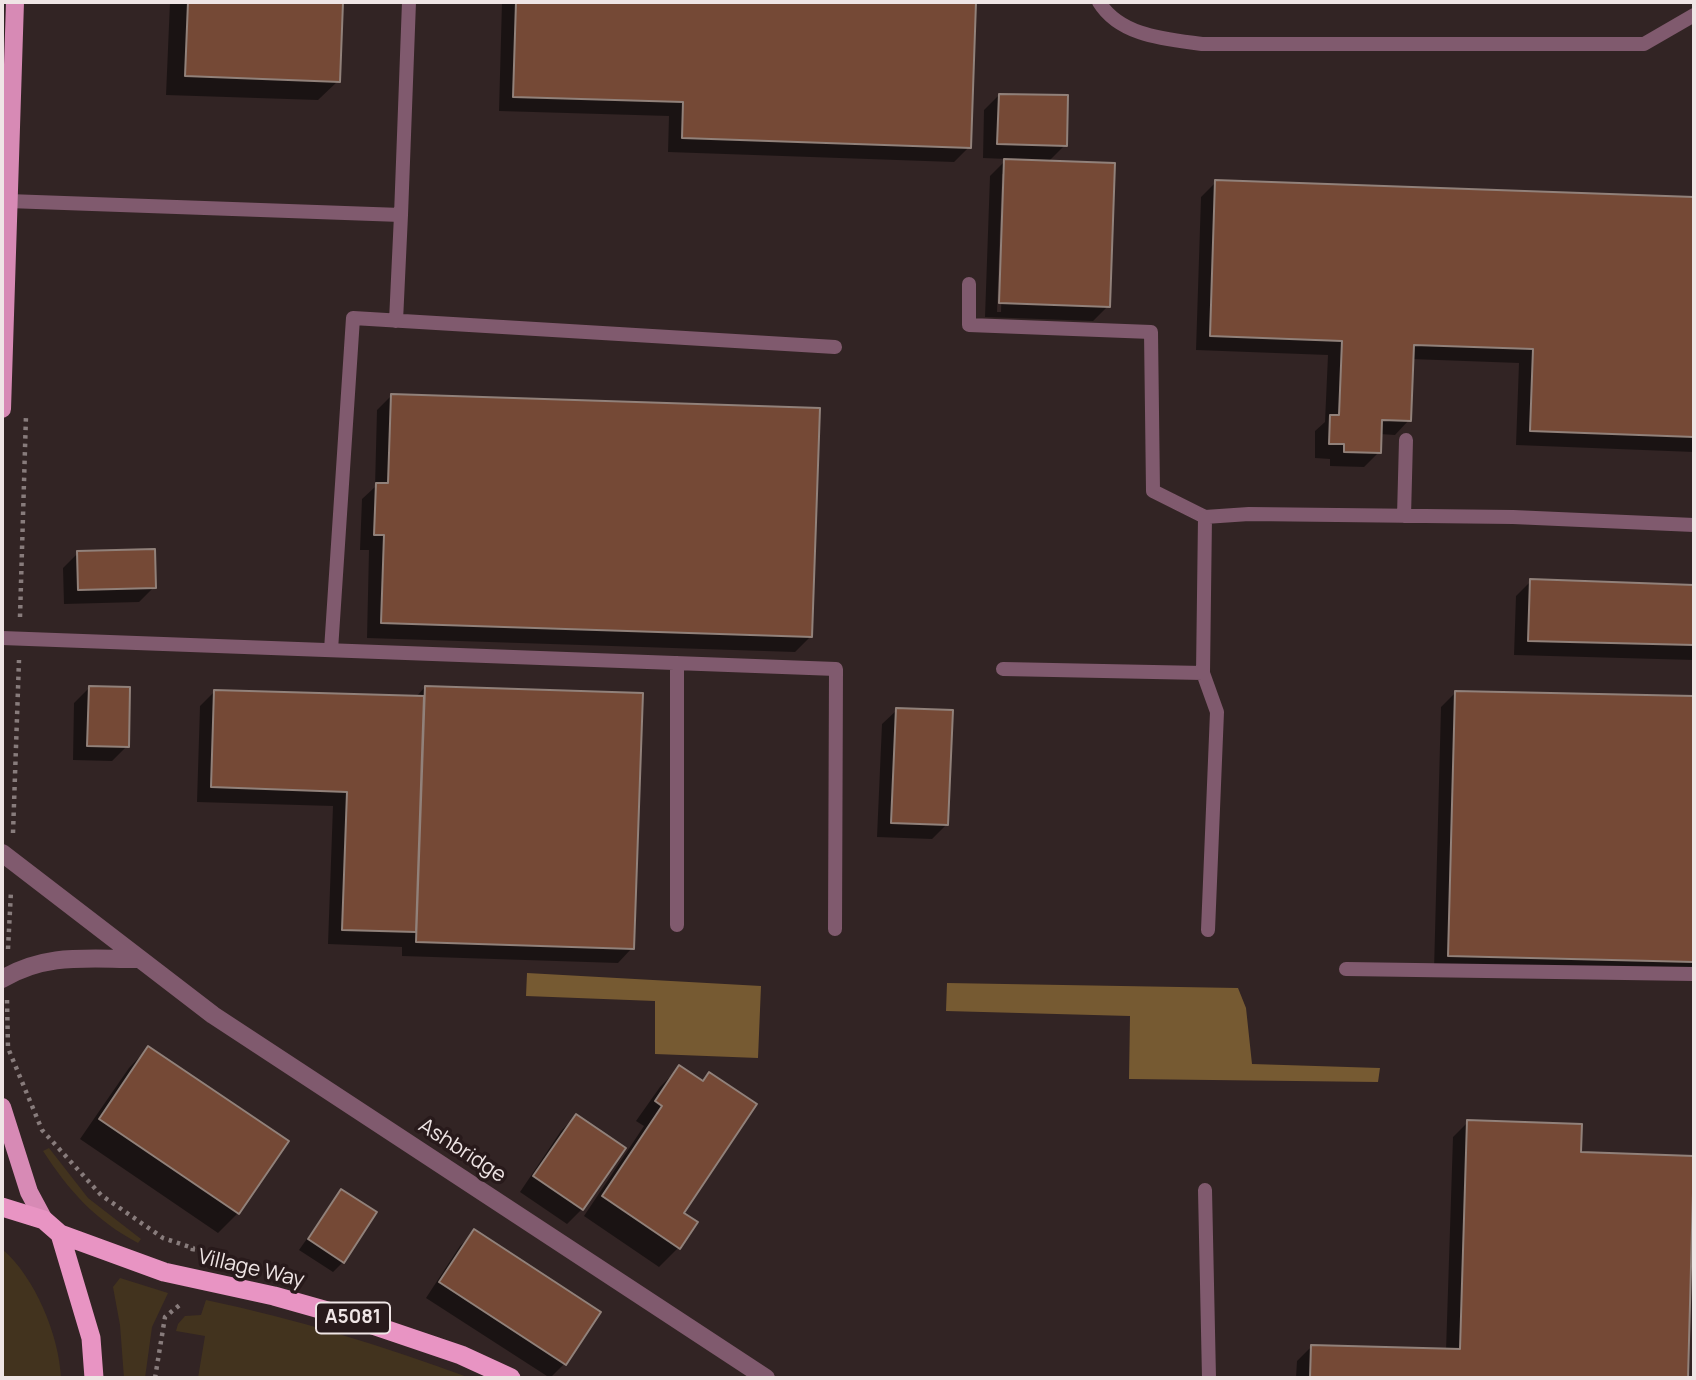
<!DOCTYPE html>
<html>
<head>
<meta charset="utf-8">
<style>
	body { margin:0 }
	#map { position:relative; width:1696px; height:1380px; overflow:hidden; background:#322424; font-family:Manrope,sans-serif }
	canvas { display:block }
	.frame { position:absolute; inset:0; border:4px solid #efe5e5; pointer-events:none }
</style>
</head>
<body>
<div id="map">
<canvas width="1696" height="1380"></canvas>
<div class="frame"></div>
</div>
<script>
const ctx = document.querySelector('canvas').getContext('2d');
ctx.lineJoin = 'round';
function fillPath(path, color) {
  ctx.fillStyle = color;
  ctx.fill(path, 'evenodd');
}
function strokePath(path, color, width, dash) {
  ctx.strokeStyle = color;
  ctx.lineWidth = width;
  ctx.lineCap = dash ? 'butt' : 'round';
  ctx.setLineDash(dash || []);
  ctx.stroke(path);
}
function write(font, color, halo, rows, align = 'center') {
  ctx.font = font + ' Manrope,sans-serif';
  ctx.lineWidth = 7;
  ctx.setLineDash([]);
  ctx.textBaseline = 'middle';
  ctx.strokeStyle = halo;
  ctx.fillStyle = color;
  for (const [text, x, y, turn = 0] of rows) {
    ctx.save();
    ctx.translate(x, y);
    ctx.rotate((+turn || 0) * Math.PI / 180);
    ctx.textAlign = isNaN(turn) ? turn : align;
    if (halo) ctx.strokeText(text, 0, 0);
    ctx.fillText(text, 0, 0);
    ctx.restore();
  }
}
const green = new Path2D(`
	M 49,1148 L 88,1198 L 141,1239 L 138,1243 C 95,1220 69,1191 43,1151 Z
	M 2,1249 C 35,1277 59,1335 61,1378 L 2,1378 Z
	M 120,1278 L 168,1293 L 152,1327 L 145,1378 L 124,1378 L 120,1325 L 113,1287 Z
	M 206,1300 C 297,1319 383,1346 470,1378 L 198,1378 L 205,1336 L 176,1331 L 178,1324 L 185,1316 L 201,1315 Z`);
const forest = new Path2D(`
	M 527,973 L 761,986 L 758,1058 L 655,1054 L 655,1001 L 526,996 Z
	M 947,983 L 1238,988 L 1246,1008 L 1252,1064 L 1380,1068 L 1378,1082 L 1129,1079 L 1130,1016 L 946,1011 Z`);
const shadow = new Path2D(`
	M 170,2 L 341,2 L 338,81 L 318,100 L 166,95 Z
	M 502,2 L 974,2 L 969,147 L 954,162 L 668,152 L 669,116 L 499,111 Z
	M 999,95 L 1065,145 L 1048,162 L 1108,306 L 1093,321 L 985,317 L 990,176 L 1007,159 L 983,158 L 984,110 ZM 1002,174 L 1005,174 L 1001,312 L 997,312 Z
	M 1216,182 L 1694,199 L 1694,452 L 1516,445 L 1519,363 L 1411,359 L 1409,420 L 1395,435 L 1379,434 L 1379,452 L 1364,467 L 1330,466 L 1330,459 L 1315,458 L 1315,431 L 1325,422 L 1328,355 L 1196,350 L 1201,197 Z
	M 392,395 L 810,637 L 795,652 L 367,638 L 369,550 L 360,550 L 362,499 L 375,487 L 377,410 Z
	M 78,553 L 154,587 L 139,602 L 64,604 L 63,568 Z
	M 1694,567 L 1694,660 L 1514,655 L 1516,596 L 1531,581 L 1693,586 Z
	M 425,687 L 632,948 L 618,963 L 402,956 L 402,947 L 328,944 L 333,806 L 197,802 L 200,706 L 215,691 L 415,698 Z
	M 89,688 L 127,746 L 112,761 L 73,760 L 74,703 Z
	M 1456,692 L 1694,698 L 1694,976 L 1434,970 L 1441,707 Z
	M 897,710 L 947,824 L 932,839 L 877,837 L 882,724 Z
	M 148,1048 L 238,1213 L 218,1233 L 80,1139 L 129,1068 Z
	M 680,1067 L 701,1082 L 709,1074 L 682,1213 L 679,1247 L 659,1267 L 584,1216 L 644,1126 L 636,1121 L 660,1087 Z
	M 576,1116 L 623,1148 L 582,1209 L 567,1224 L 520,1192 L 561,1131 Z
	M 1468,1122 L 1579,1154 L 1693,1158 L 1686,1378 L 1296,1378 L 1297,1361 L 1311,1347 L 1446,1351 L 1453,1137 Z
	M 341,1191 L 343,1262 L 333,1272 L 299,1250 Z
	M 475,1231 L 598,1313 L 564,1364 L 550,1378 L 426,1298 L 460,1246 Z`);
const building = new Path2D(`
	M 188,2 L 343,2 L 340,82 L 185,76 Z
	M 516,2 L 976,2 L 971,148 L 682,138 L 683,102 L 513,97 Z
	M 999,94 L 1068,95 L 1067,146 L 997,144 Z
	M 1004,159 L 1115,163 L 1110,307 L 999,303 Z
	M 1215,180 L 1694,197 L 1694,437 L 1530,431 L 1533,349 L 1414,345 L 1411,421 L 1382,420 L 1381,453 L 1344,452 L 1344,444 L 1329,444 L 1330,415 L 1339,415 L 1342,341 L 1210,336 Z
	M 391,394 L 820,408 L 812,637 L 381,623 L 384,535 L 374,535 L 376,483 L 388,483 Z
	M 155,549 L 156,588 L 78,590 L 77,551 Z
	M 1530,579 L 1694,585 L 1694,645 L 1528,641 Z
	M 89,686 L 130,687 L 129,747 L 87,746 Z
	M 425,686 L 643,693 L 634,949 L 416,942 Z
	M 214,690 L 424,696 L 416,932 L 342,930 L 347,792 L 211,787 Z
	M 1455,691 L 1694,696 L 1694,962 L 1448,956 Z
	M 896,708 L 953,710 L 948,825 L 891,823 Z
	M 148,1046 L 289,1141 L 239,1214 L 99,1119 Z
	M 679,1065 L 703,1081 L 709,1072 L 757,1104 L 684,1213 L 698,1222 L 680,1249 L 602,1196 L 662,1106 L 655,1101 Z
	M 576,1114 L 626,1148 L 583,1210 L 533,1176 Z
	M 1467,1120 L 1582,1124 L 1581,1152 L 1694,1156 L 1688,1378 L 1310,1378 L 1311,1345 L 1460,1349 Z
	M 341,1189 L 377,1212 L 344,1263 L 308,1239 Z
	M 474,1229 L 601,1312 L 566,1365 L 439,1282 Z`);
const path = new Path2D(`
	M 20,617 L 26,415
	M 13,833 L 19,660
	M 8,949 L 11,891
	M 7,1000 L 8,1048 L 42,1130 L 101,1195 L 163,1238 L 193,1248 L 192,1254
	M 155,1378 L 165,1317 L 182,1303`);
const service = new Path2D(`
	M 1099,2 C 1120,36 1165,39 1202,44 L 1644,44 L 1694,15
	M 8,201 L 401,215 L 396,321
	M 401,215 L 409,2
	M 969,284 L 969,325 L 1151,332 L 1153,491 L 1205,517
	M 1404,516 L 1406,440
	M 2,638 L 836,669 L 835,929
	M 331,650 L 353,318 L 835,347
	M 1003,669 L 1203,673 L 1205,517 L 1249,514 L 1513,517 L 1694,525
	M 1203,673 L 1217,712 L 1208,930
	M 677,925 L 677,663
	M 1346,969 L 1694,974
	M 1205,1190 L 1209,1378`);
const minor = new Path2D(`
	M 2,853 L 213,1015 L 766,1378
	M 2,979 C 46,953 86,959 136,959`);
const primary = new Path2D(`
	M 2,409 L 15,2
	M 2,1107 L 29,1192 L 44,1220`);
const trunk = new Path2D(`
	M 2,1207 L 44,1220 L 60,1234 L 91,1338 L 94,1378
	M 60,1234 L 164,1272 L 274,1296 L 352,1318 L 461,1355 L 511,1378`);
const shields = [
	[353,1318,74]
];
const shieldNames = [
	["A5081",353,1318]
];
const streetNames = [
	["Ashbridge",462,1151,33],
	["Village Way",251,1269,13]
];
fillPath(green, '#42331e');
fillPath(forest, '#765a32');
fillPath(shadow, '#0007');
fillPath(building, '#754936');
strokePath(building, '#91817a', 2);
strokePath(path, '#887c7c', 4.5, [3.5, 5]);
strokePath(service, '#805a6e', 14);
strokePath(minor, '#805a6e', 18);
strokePath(primary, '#d78ab5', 18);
strokePath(trunk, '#e894c3', 19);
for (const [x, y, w] of shields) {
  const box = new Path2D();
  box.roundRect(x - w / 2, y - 15.5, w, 31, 5);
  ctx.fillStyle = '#281a1b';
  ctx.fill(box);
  strokePath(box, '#efe5e5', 2);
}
write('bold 19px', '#efe5e5', null, shieldNames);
write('21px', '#efe5e5', '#281a1b', streetNames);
</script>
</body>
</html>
